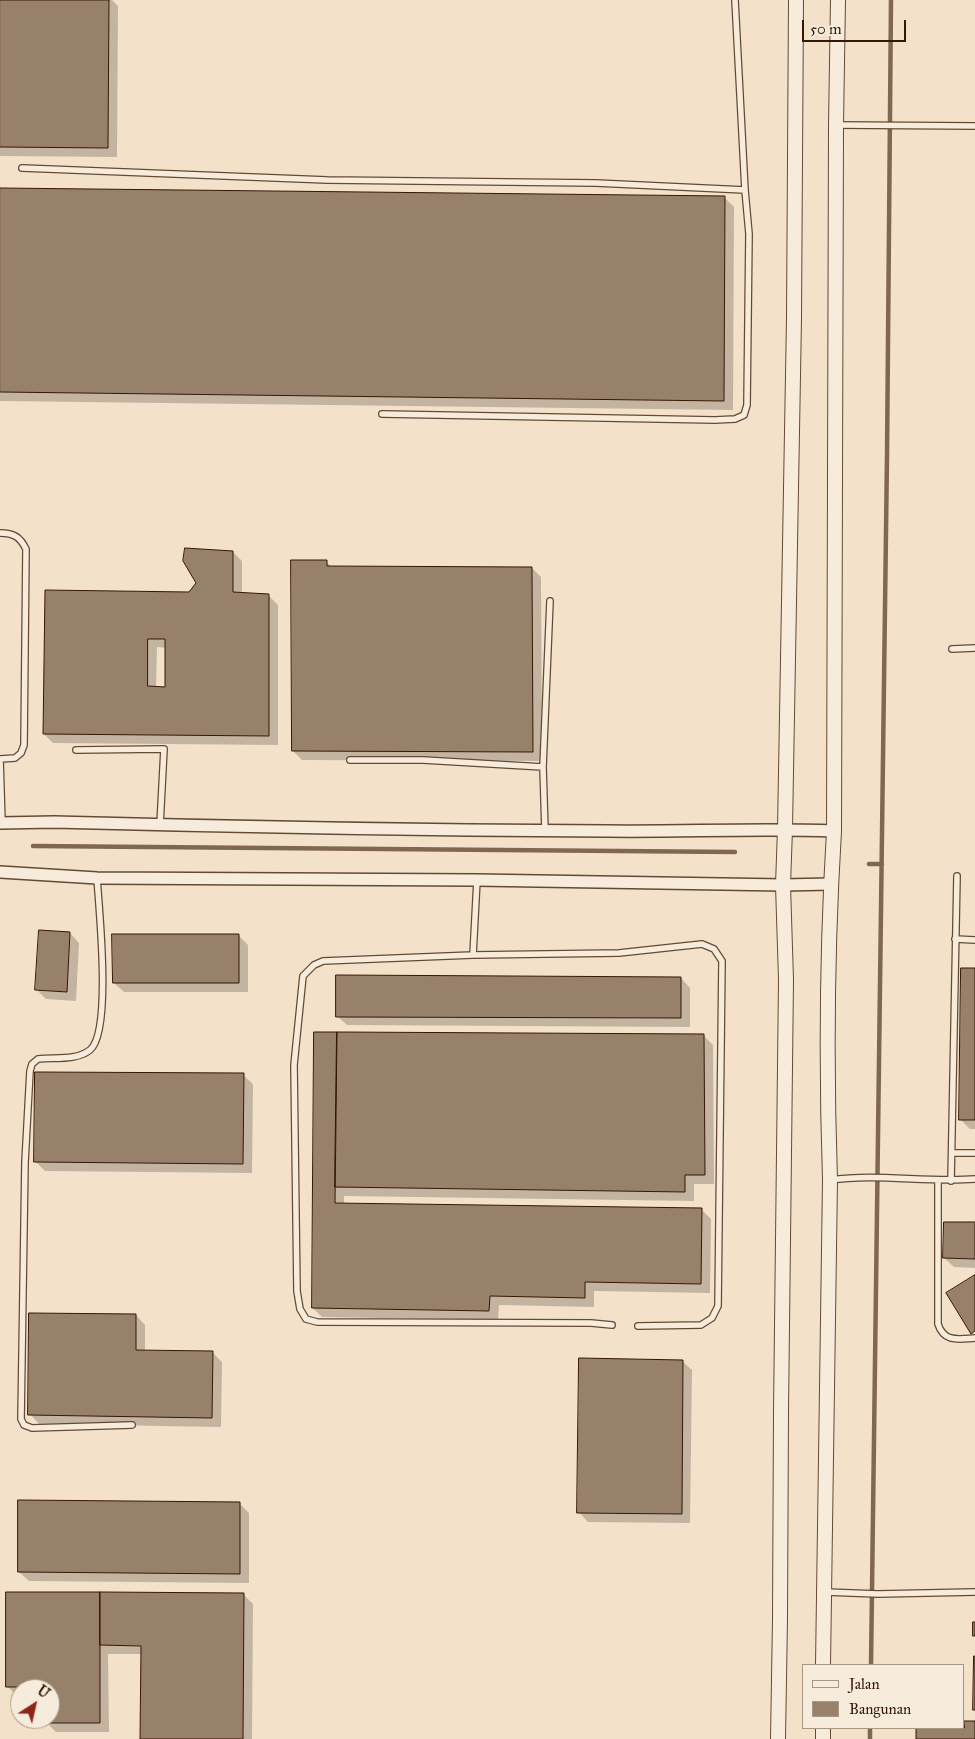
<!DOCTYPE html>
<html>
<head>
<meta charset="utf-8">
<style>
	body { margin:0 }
	#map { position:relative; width:975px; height:1739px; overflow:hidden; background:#f3e2c9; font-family:"IM FELL Great Primer",serif }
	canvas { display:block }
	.legend { position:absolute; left:802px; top:1664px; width:162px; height:65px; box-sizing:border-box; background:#f7ecdc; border:1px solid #a99785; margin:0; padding:6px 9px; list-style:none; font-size:15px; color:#351703 }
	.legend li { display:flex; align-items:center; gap:10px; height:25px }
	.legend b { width:25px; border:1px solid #a99785 }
	.north { position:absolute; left:10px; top:1679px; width:50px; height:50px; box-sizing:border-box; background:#f7ecdc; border:1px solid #a99785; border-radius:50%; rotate:35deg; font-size:14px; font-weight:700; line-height:20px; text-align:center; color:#351703 }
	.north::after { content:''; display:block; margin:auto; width:18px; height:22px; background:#8f2418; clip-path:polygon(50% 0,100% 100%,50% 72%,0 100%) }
	.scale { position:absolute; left:802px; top:20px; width:104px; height:22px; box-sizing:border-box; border:2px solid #351703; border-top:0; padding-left:6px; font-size:15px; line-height:18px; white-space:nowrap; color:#351703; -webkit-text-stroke:4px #f7ecdc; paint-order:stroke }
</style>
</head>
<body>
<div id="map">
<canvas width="975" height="1739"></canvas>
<ul class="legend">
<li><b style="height:6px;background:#f7ecdc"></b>Jalan</li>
<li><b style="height:14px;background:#98816a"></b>Bangunan</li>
</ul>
<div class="north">U</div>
<div class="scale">50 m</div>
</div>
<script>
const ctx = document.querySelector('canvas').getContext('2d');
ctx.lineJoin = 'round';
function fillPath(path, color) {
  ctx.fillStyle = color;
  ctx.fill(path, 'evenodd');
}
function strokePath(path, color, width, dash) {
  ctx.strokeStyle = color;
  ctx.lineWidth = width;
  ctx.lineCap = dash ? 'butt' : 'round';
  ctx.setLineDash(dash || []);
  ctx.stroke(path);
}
const shadow = new Path2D(`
	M 0,0 L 112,0 L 118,6 L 117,157 L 0,156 Z
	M 0,189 L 725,198 L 734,207 L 733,410 L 0,401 Z
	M 233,552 L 242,561 L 242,594 L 269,596 L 278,605 L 278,745 L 53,743 L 44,734 L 190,593 L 197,583 ZM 157,647 L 166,648 L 166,688 L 156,688 Z
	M 326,562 L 332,567 L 532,568 L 541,577 L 542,761 L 302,760 L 293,751 Z
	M 70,933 L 79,943 L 76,1001 L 46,999 L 37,990 Z
	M 238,935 L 248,945 L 248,992 L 124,992 L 114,983 Z
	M 975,969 L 975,1129 L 970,1129 L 960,1119 Z
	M 681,978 L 690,988 L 690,1027 L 347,1025 L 337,1016 Z
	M 315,1033 L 703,1035 L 713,1045 L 714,1184 L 694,1184 L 694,1201 L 344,1196 L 344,1204 L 701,1209 L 711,1219 L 710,1293 L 594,1291 L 594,1307 L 499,1305 L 498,1320 L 322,1317 L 313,1308 Z
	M 243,1075 L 253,1084 L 252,1173 L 45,1171 L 36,1162 Z
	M 975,1224 L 975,1268 L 954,1267 L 944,1258 Z
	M 136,1315 L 145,1325 L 145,1351 L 212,1352 L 222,1362 L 221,1427 L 39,1424 L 30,1414 Z
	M 682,1361 L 692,1370 L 690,1523 L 588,1522 L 579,1512 Z
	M 239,1503 L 249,1513 L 249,1583 L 29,1581 L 19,1572 Z
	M 7,1593 L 243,1594 L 253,1604 L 252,1739 L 142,1739 L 142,1654 L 108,1654 L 109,1732 L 56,1732 L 46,1722 L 46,1719 L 50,1719 L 50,1689 L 20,1689 L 20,1696 L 17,1696 L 8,1687 Z
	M 964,1722 L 975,1722 L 975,1739 L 917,1739 L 917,1728 L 964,1728 Z`);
const stream = new Path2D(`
	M 33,846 L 735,852
	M 869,864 L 882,864
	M 871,1665 L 887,456 L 891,0
	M 870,1739 L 870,1728`);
const building = new Path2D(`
	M 0,0 L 109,0 L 108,148 L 0,147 Z
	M 0,188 L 725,196 L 724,401 L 0,392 Z
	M 185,548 L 233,551 L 233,592 L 269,594 L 269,736 L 43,734 L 45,590 L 189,592 L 196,583 L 183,561 ZM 148,639 L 165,639 L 165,687 L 148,686 Z
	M 291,560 L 327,560 L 327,566 L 532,567 L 533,752 L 292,751 Z
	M 39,930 L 70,932 L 67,992 L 35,990 Z
	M 112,934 L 239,934 L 239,983 L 113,983 Z
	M 961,968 L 975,968 L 975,1120 L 959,1120 Z
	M 336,975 L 681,977 L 681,1018 L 336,1017 Z
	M 314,1032 L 337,1032 L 335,1203 L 702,1208 L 701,1284 L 585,1282 L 585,1298 L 490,1296 L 489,1311 L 312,1308 Z
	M 337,1032 L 704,1034 L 705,1175 L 685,1175 L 685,1192 L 335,1187 Z
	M 35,1072 L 244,1073 L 243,1164 L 34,1162 Z
	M 944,1222 L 975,1222 L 975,1259 L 943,1258 Z
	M 975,1275 L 975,1331 L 971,1334 L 946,1293 Z
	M 29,1313 L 136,1314 L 136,1350 L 213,1351 L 212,1418 L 28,1415 Z
	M 579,1358 L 683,1360 L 682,1514 L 577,1513 Z
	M 18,1500 L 240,1502 L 240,1574 L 18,1572 Z
	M 6,1592 L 100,1592 L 100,1723 L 45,1723 L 45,1719 L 50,1719 L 50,1689 L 45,1689 L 45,1687 L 6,1687 Z
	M 100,1592 L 244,1593 L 243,1739 L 140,1739 L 141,1646 L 100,1645 Z
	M 973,1622 L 975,1622 L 975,1636 L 973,1636 Z
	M 974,1656 L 975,1656 L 975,1710 L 973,1710 Z
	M 964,1721 L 975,1721 L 975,1739 L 916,1739 L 916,1728 L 964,1728 Z`);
const service = new Path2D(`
	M 837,125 L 975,126
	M 22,168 L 327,180 L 596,183 L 745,190 L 735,0
	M 382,414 L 715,420 L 735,419 L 744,415 L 747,405 L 749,234 L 745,190
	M 0,533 C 14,533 20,537 26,549 L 24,745 L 21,753 L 15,758 L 0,759
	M 952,649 L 975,648
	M 76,750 L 164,749 L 160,825
	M 0,759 L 2,823
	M 350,760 L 423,760 L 543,767
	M 545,831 L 543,767 L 550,601
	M 97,878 C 99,909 112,1032 90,1050 C 76,1061 54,1057 38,1059 L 32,1064 L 30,1071 L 25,1162 L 21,1419 L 24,1425 L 32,1428 L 132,1425
	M 477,880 L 473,955 L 619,953 L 702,944 L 714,949 L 722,961 L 718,1306 L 712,1318 L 701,1325 L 638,1326
	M 955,939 L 975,940
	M 473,955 L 323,961 L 314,965 L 303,976 L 294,1065 L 297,1291 L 300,1309 L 306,1319 L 317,1322 L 591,1323 L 612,1325
	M 952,1153 L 975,1153
	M 830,1180 C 878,1173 927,1183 975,1179
	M 938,1180 L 938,1324 C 944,1343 959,1339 975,1338
	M 951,1181 L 957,876
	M 825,1592 L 878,1594 L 975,1592`);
const minor = new Path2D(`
	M 0,823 L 54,822 C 238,827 422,830 607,831 C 682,832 758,828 834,831
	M 0,872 L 97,878 L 477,880 L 783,885 L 831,884`);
const tertiary = new Path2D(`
	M 823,1665 L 830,1180 C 826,1064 827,947 834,831 L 836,125 L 838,0
	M 778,1739 L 780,1619 L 781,1412 L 786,980 L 783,885 L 785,829 L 794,318 L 796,0
	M 823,1739 L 823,1728`);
fillPath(shadow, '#0003');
strokePath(stream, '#806752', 4.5);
fillPath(building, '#98816a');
strokePath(building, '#351703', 1);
strokePath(service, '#644a34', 8);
strokePath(minor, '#644a34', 14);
strokePath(tertiary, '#644a34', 16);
strokePath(service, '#f7ecdc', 5.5);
strokePath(minor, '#f7ecdc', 11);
strokePath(tertiary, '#f7ecdc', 14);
</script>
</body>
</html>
